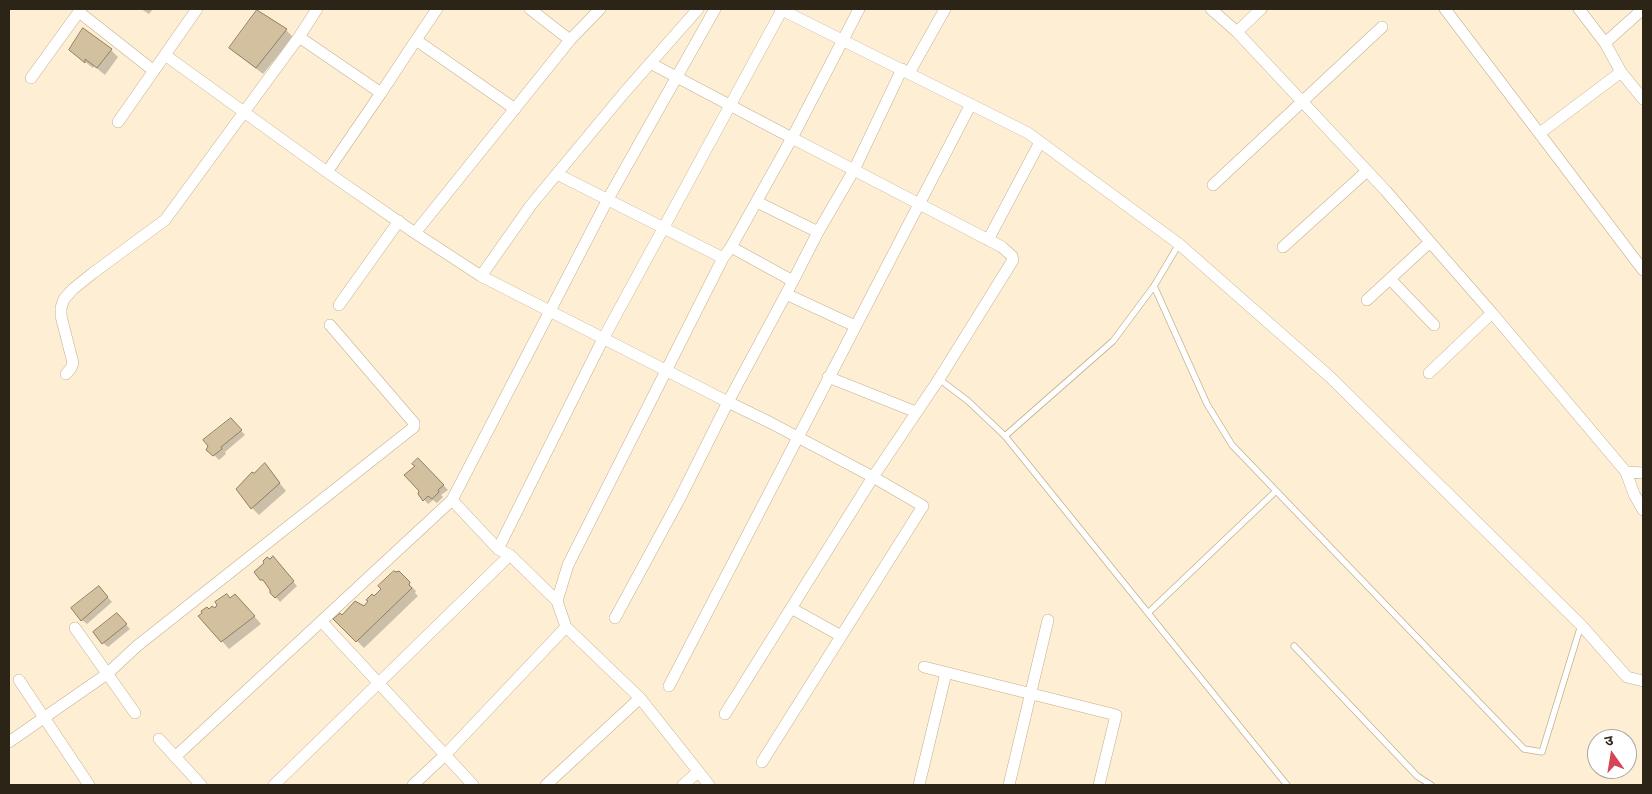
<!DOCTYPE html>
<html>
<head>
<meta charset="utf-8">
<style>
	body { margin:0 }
	#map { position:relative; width:1652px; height:794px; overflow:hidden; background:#feefd4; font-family:Lora,"Noto Sans Devanagari",serif }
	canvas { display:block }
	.frame { position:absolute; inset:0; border:10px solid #2b2417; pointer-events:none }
	.north { position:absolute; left:1587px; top:729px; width:50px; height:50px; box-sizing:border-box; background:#fff; border:1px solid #aaa7a2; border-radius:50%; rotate:347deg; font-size:14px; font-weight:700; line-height:20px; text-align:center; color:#2b2417 }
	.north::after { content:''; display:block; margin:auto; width:18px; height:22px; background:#d54557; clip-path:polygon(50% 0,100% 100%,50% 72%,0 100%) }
</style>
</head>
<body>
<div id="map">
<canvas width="1652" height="794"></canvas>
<div class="frame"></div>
<div class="north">उ</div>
</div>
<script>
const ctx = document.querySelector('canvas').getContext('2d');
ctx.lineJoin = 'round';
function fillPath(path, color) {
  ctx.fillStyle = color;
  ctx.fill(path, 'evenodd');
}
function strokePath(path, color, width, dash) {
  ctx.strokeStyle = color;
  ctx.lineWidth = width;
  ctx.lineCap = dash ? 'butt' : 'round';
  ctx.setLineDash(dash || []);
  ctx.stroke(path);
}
const shadow = new Path2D(`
	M 141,9 L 153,9 L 149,14 Z
	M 286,30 L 293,37 L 263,74 L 230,48 Z
	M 70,50 L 111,50 L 118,57 L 105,75 L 94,66 L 93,68 Z
	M 235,424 L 245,435 L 225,452 L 226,454 L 219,460 L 208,449 Z
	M 419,459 L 448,490 L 441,495 L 443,497 L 437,503 L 433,500 L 428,504 L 419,494 L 420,491 L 416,467 Z
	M 265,465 L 286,491 L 259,515 L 252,508 L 254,475 Z
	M 277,562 L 297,586 L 280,602 L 271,592 L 272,590 L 267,584 L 261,579 Z
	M 398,573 L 416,591 L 415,593 L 418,596 L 364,648 L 335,619 L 365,607 Z
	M 103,592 L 112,602 L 87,624 L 82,620 Z
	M 230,599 L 242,602 L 261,624 L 229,649 L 200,616 L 209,611 L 215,610 Z
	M 121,619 L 130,629 L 108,647 L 103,643 Z`);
const building = new Path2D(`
	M 257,10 L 287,29 L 256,68 L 229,48 Z
	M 83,28 L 112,49 L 97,68 L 85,59 L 85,63 L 79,58 L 69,50 Z
	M 231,418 L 242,430 L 221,447 L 222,449 L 213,456 L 206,450 L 208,446 L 203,440 Z
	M 418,458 L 444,485 L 438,490 L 439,492 L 432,499 L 428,496 L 423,501 L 418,494 L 419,491 L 404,475 L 415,466 L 412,464 Z
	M 265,463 L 280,483 L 251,509 L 236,489 L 252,472 L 254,473 Z
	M 273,556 L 294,581 L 275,598 L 270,593 L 270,590 L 263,580 L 260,580 L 254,572 L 264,563 L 263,561 L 267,557 L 270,559 Z
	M 394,571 L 396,572 L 399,571 L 410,582 L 409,585 L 412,588 L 356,642 L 333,619 L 340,613 L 342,615 L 355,601 L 364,606 L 368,601 L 366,600 L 372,594 L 374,596 L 381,589 L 378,586 Z
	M 99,586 L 108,597 L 81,621 L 71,608 Z
	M 227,594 L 230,598 L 235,594 L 255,616 L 221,642 L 198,616 L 202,613 L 201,611 L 207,607 L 209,609 L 212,606 L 215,608 L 217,605 L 215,602 Z
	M 117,613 L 127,624 L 102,644 L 93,632 Z`);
const lane = new Path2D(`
	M 1154,286 L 1207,404 L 1232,445 L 1524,749 L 1542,752 L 1581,625
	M 939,379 L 968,401 L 1005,436 L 1287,785
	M 1005,436 L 1113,341 L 1154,286 L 1179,244
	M 1148,613 L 1276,491
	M 1294,646 L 1417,776 L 1431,785`);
const street = new Path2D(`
	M 437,9 L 416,40 L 515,109
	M 530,9 L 570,40
	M 780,9 L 1028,133 L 1179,244 L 1329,376 L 1581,625 L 1627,677 L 1643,681
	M 859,9 L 792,138 L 854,170 L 902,69
	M 1211,9 L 1237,32
	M 1261,9 L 1237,32 L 1386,191 L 1430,242 L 1367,300
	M 1445,9 L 1643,270
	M 1579,9 L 1605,43 L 1621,72 L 1643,99
	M 79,12 L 154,71
	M 299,37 L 381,93 L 327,172
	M 1605,43 L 1643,9
	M 165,55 L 327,172 L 415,233 L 570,40 L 600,9
	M 909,73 L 945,9
	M 31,78 L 81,9
	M 381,93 L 416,40
	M 118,122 L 197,9
	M 1540,133 L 1621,72
	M 557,174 L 723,258 L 731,247 L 792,138 L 650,63
	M 1213,185 L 1382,27
	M 415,233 L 481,276 L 531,205 L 624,93 L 698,9
	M 988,240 L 1040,142
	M 731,247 L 793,281 L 818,232
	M 1283,247 L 1367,171
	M 481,276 L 728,402 L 793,281
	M 1390,279 L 1434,325
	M 786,294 L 855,326
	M 339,305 L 399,221
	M 1492,313 L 1626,472 L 1634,494 L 1643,510
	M 1429,373 L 1492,313 L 1430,242
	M 66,374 L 71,368 L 73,363 L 61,316 L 61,308 L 64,299 L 73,289 L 93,273 L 165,220 L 299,37 L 317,9
	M 828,377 L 916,412
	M 1626,472 L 1643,473
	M 452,500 L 498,549 L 510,555 L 557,601 L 566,627 L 640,698 L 709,785
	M 498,549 L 603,339 L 782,10
	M 557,601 L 568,565 L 723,258
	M 791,608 L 841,636
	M 615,618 L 679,500 L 728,402 L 771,423 L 873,477 L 939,379 L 1013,260 L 1012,256 L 1002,247 L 854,170 L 818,232 L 757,202
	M 322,622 L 473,785
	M 75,628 L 135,713
	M 924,667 L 1116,715 L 1099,785
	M 19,680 L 89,785
	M 669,686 L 971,104
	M 725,714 L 873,477 L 923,506 L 762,762
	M 159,739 L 201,785
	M 9,742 L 107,674 L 137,646 L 414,427 L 414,423 L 330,325
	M 175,757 L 452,500 L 608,199 L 715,9
	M 274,785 L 510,555
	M 413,785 L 445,755 L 566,627
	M 546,785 L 640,698
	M 683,785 L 698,772
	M 919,785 L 946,673
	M 1009,785 L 1048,620`);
fillPath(shadow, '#0003');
fillPath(building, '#d3c09f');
strokePath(building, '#8f7e5f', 1);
strokePath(lane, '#c2b08f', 7);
strokePath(street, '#c2b08f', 12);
strokePath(lane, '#fff', 5.5);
strokePath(street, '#fff', 11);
</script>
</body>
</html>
